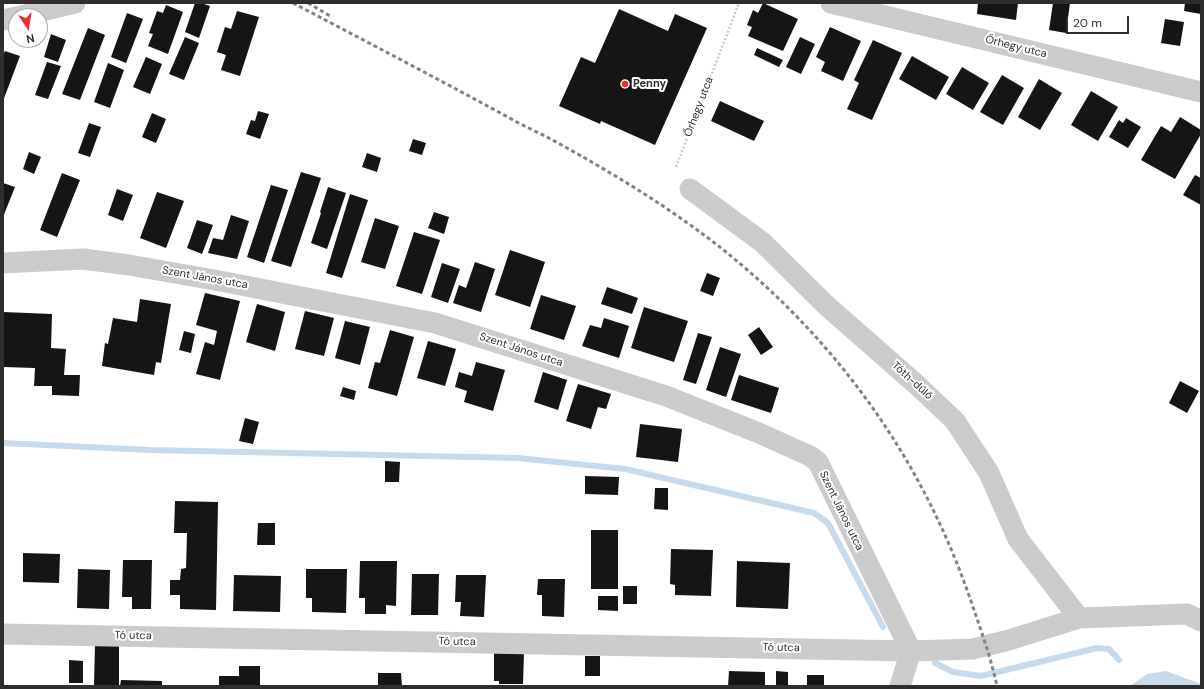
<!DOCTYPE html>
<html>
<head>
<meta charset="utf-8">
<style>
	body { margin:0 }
	#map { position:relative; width:1204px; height:689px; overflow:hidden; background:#fff; font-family:"DM Sans",sans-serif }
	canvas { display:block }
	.frame { position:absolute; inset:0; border:4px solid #2e2e2e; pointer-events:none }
	.north { position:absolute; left:8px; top:8px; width:40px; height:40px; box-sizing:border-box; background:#fff; border:1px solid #ababab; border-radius:50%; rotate:168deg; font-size:11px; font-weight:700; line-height:16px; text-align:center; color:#2e2e2e }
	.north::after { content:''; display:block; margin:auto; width:14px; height:18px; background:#ea2e2b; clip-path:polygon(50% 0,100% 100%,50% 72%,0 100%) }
	.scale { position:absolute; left:1066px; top:16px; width:63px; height:18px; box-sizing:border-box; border:2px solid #2e2e2e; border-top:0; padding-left:5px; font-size:12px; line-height:14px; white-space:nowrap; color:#2e2e2e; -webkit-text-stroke:3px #fff; paint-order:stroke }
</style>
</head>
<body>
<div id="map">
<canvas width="1204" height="689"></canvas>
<div class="frame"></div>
<div class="north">N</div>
<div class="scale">20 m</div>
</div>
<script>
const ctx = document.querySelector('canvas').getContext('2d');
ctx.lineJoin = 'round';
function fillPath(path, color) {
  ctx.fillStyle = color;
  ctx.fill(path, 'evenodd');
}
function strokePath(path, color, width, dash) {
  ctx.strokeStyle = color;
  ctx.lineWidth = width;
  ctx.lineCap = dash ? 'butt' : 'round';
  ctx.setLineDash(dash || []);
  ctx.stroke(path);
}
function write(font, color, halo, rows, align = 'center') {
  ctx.font = font + ' "DM Sans",sans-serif';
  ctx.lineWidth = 4;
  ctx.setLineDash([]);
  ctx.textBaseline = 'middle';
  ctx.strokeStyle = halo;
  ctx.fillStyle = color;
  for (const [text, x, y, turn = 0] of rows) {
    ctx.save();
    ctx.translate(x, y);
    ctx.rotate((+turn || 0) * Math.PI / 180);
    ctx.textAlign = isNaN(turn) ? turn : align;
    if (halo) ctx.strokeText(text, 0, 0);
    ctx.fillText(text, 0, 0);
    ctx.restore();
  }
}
const water = new Path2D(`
	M 1166,671 L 1201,684 L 1201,686 L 1130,686 L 1147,674 Z`);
const stream = new Path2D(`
	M 3,443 L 150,450 L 518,458 L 625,469 L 814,513 L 828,523 L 883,627
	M 935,663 L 953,672 L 981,676 L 1097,648 L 1109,649 L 1119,660`);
const building = new Path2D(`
	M 195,3 L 201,3 L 210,6 L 199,38 L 185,32 Z
	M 763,3 L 798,19 L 783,51 L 748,36 L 752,27 L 747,25 L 753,10 L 758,13 Z
	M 978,3 L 1018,3 L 1016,20 L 977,14 Z
	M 1053,3 L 1070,3 L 1066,33 L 1049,30 Z
	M 1185,3 L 1201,3 L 1201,14 L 1184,11 Z
	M 166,5 L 183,12 L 168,54 L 148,46 L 153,34 L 149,33 L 157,11 L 163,13 Z
	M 619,9 L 668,31 L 675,14 L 707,28 L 655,145 L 601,121 L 600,124 L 559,106 L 581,57 L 595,63 Z
	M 237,11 L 259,17 L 240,76 L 221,70 L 226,55 L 217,52 L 225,27 L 231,29 Z
	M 127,13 L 143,19 L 126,63 L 111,57 Z
	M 1165,19 L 1184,22 L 1180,46 L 1161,43 Z
	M 830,27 L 861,41 L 843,81 L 821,71 L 825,62 L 816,57 Z
	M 88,28 L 105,35 L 80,100 L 62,94 Z
	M 51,34 L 66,40 L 58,62 L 44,57 Z
	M 185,37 L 199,43 L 184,80 L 169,74 Z
	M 800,37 L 815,44 L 801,74 L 786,67 Z
	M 873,40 L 902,53 L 872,120 L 847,109 L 859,83 L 854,80 Z
	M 757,48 L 783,60 L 779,67 L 754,55 Z
	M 5,51 L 20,56 L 3,101 L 3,55 Z
	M 912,56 L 949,77 L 936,100 L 899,79 Z
	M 146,57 L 162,64 L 150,94 L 133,87 Z
	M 47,62 L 61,66 L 48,99 L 35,95 Z
	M 108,63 L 124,70 L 110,108 L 94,102 Z
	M 962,67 L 989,83 L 973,110 L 946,94 Z
	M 1002,75 L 1024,88 L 1003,125 L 980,112 Z
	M 1039,79 L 1062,93 L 1040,130 L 1018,117 Z
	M 1091,91 L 1118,107 L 1098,141 L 1071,125 Z
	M 720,101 L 764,121 L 754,141 L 711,121 Z
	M 258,111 L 269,114 L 260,139 L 246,134 L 251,120 L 255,121 Z
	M 152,113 L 166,119 L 156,143 L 142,137 Z
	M 1180,117 L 1201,130 L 1201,134 L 1175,179 L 1141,160 L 1161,126 L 1171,132 Z
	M 1126,118 L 1141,127 L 1128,148 L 1109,137 L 1119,120 L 1123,123 Z
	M 89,123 L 101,127 L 90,157 L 78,153 Z
	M 413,139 L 426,143 L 422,155 L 409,151 Z
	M 29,152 L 41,157 L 34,174 L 23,169 Z
	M 367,153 L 381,158 L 377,172 L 362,167 Z
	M 301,172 L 321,178 L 291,267 L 271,261 Z
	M 62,173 L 80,180 L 57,237 L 40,230 Z
	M 1195,175 L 1201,178 L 1201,205 L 1183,195 Z
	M 3,183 L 15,187 L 3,217 Z
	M 271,185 L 288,190 L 264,263 L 247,257 Z
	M 328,187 L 346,193 L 327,249 L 311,243 L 321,213 L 320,212 Z
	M 117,189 L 133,195 L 123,221 L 108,215 Z
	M 157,192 L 184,201 L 166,248 L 140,238 Z
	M 350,194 L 368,200 L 342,278 L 326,273 Z
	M 434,212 L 449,217 L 444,234 L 428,228 Z
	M 231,215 L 249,221 L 237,259 L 208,253 L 213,238 L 223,240 Z
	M 375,218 L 399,226 L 385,269 L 361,262 Z
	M 197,220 L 213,225 L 202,254 L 187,248 Z
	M 414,232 L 440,240 L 422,294 L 396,286 Z
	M 510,250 L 545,262 L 530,307 L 495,295 Z
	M 475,262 L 495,269 L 481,312 L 453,303 L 459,285 L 466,288 Z
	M 442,263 L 460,269 L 448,303 L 431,297 Z
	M 707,273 L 720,278 L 713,296 L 700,291 Z
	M 607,287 L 638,298 L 632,314 L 601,304 Z
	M 205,293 L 240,301 L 220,380 L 196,374 L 205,342 L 214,345 L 217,331 L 196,325 Z
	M 541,295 L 576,306 L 564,340 L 530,329 Z
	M 140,299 L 171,304 L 161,363 L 156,362 L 154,375 L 102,366 L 105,343 L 108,344 L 113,318 L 137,322 Z
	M 257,304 L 285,312 L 275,351 L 246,342 Z
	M 644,307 L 688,321 L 674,362 L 631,348 Z
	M 305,311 L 334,318 L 324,356 L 295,349 Z
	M 3,312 L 52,314 L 51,348 L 66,349 L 64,375 L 80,375 L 79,396 L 52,395 L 52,386 L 34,386 L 35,368 L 3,367 Z
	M 604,318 L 629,326 L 619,358 L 582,346 L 590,325 L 601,328 Z
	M 345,321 L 370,327 L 360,365 L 335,358 Z
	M 759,327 L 773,347 L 761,355 L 748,335 Z
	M 390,330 L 414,337 L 397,396 L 368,388 L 375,362 L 380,363 Z
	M 184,331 L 195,334 L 191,353 L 179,350 Z
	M 698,333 L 712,337 L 696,384 L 683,380 Z
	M 428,341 L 456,349 L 445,386 L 417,378 Z
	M 720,347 L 741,354 L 726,397 L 706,390 Z
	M 476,362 L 505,370 L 493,411 L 464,402 L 467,391 L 455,387 L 459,372 L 472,376 Z
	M 543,372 L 567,380 L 558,410 L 534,402 Z
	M 739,375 L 779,388 L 771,413 L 731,400 Z
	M 1180,381 L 1199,391 L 1187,413 L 1169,403 Z
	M 578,384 L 611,394 L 606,409 L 598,407 L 591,429 L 566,421 Z
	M 343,387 L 356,391 L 354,400 L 340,396 Z
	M 245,418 L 259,422 L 253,444 L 239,441 Z
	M 640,424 L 682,429 L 678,462 L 636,457 Z
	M 385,461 L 400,462 L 399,482 L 385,482 Z
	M 585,476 L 619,477 L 618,495 L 585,494 Z
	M 655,488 L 668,488 L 668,510 L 654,509 Z
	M 175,501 L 218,502 L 216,610 L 180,609 L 180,595 L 170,595 L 170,580 L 180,580 L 181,569 L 186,568 L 187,533 L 174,533 Z
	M 258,523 L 275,523 L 275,545 L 257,545 Z
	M 591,530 L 618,530 L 618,589 L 591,589 Z
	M 671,549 L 713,550 L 711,596 L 675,595 L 675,585 L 670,584 Z
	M 23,553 L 60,554 L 59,583 L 23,582 Z
	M 123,560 L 152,560 L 151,609 L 132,609 L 132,597 L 122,597 Z
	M 360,561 L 397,561 L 396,606 L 386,605 L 386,614 L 365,614 L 365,598 L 359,598 Z
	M 737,561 L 790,563 L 788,609 L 736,607 Z
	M 78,569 L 110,570 L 109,609 L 77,608 Z
	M 306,569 L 347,569 L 346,613 L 312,612 L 312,598 L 306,598 Z
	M 412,574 L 439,574 L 438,615 L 411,615 Z
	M 234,575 L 281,576 L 280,612 L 233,611 Z
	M 456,575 L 486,575 L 484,617 L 460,616 L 461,602 L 455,602 Z
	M 538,579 L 565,579 L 564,617 L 542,616 L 542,595 L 537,595 Z
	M 623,586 L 637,586 L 637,604 L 623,604 Z
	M 598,596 L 618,596 L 618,611 L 598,610 Z
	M 95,644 L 119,644 L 119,686 L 94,686 Z
	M 494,652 L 524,653 L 523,684 L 499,684 L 499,681 L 494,681 Z
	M 585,656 L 600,656 L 600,676 L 585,676 Z
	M 69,660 L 83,661 L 83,683 L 69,683 Z
	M 239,666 L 260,666 L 260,686 L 219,686 L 219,676 L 239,676 Z
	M 729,671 L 765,672 L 765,686 L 728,686 Z
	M 776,671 L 788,672 L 788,686 L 776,686 Z
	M 378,673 L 401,673 L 402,686 L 378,686 Z
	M 807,675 L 824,675 L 824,686 L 807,686 Z
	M 121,680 L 162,681 L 162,686 L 120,686 Z`);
const path = new Path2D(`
	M 676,167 L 739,3`);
const minor = new Path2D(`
	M 831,3 L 1201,92
	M 21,16 L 75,3
	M 3,20 L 16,17
	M 690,189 L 762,242 L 827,306 L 917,385 L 955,421 L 989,473 L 1018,539 L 1079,618
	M 3,263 L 83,259 L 129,265 L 220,281 L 435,323 L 666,396 L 759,433 L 810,456 L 818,462 L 911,651
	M 3,634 L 911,651 L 973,649 L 1009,640 L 1079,618 L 1187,614 L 1201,621
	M 900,686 L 911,651`);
const rail = new Path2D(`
	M 293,3 C 367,42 442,81 515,121 C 526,127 537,132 547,137 C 604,168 661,202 712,241 C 723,249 733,258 744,267 C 852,360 928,473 973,607 C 982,633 991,659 997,686
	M 308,3 L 332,17`);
const markers = [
	[625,84,4,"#ea2e2b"]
];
const streetNames = [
	["Őrhegy utca",1016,47,14],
	["Őrhegy utca",699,107,-69],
	["Szent János utca",205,278,10],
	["Szent János utca",521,350,18],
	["Tóth-dűlő",912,381,42],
	["Szent János utca",841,511,64],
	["Tó utca",133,636,1],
	["Tó utca",457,642,1],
	["Tó utca",781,648,1]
];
const poiNames = [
	["Penny",633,84]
];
fillPath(water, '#c6daec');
strokePath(stream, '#c6daec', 6);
fillPath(building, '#151515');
strokePath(path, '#cbcbcb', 2.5, [2, 2]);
strokePath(minor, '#cbcbcb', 21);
strokePath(rail, '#838383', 3, [4, 3]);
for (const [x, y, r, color] of markers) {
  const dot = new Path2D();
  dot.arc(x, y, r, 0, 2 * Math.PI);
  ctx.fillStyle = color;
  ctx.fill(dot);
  strokePath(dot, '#fff', 1.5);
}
write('11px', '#2e2e2e', '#fff', streetNames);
write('bold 11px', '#2e2e2e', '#fff', poiNames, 'left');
</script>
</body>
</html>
